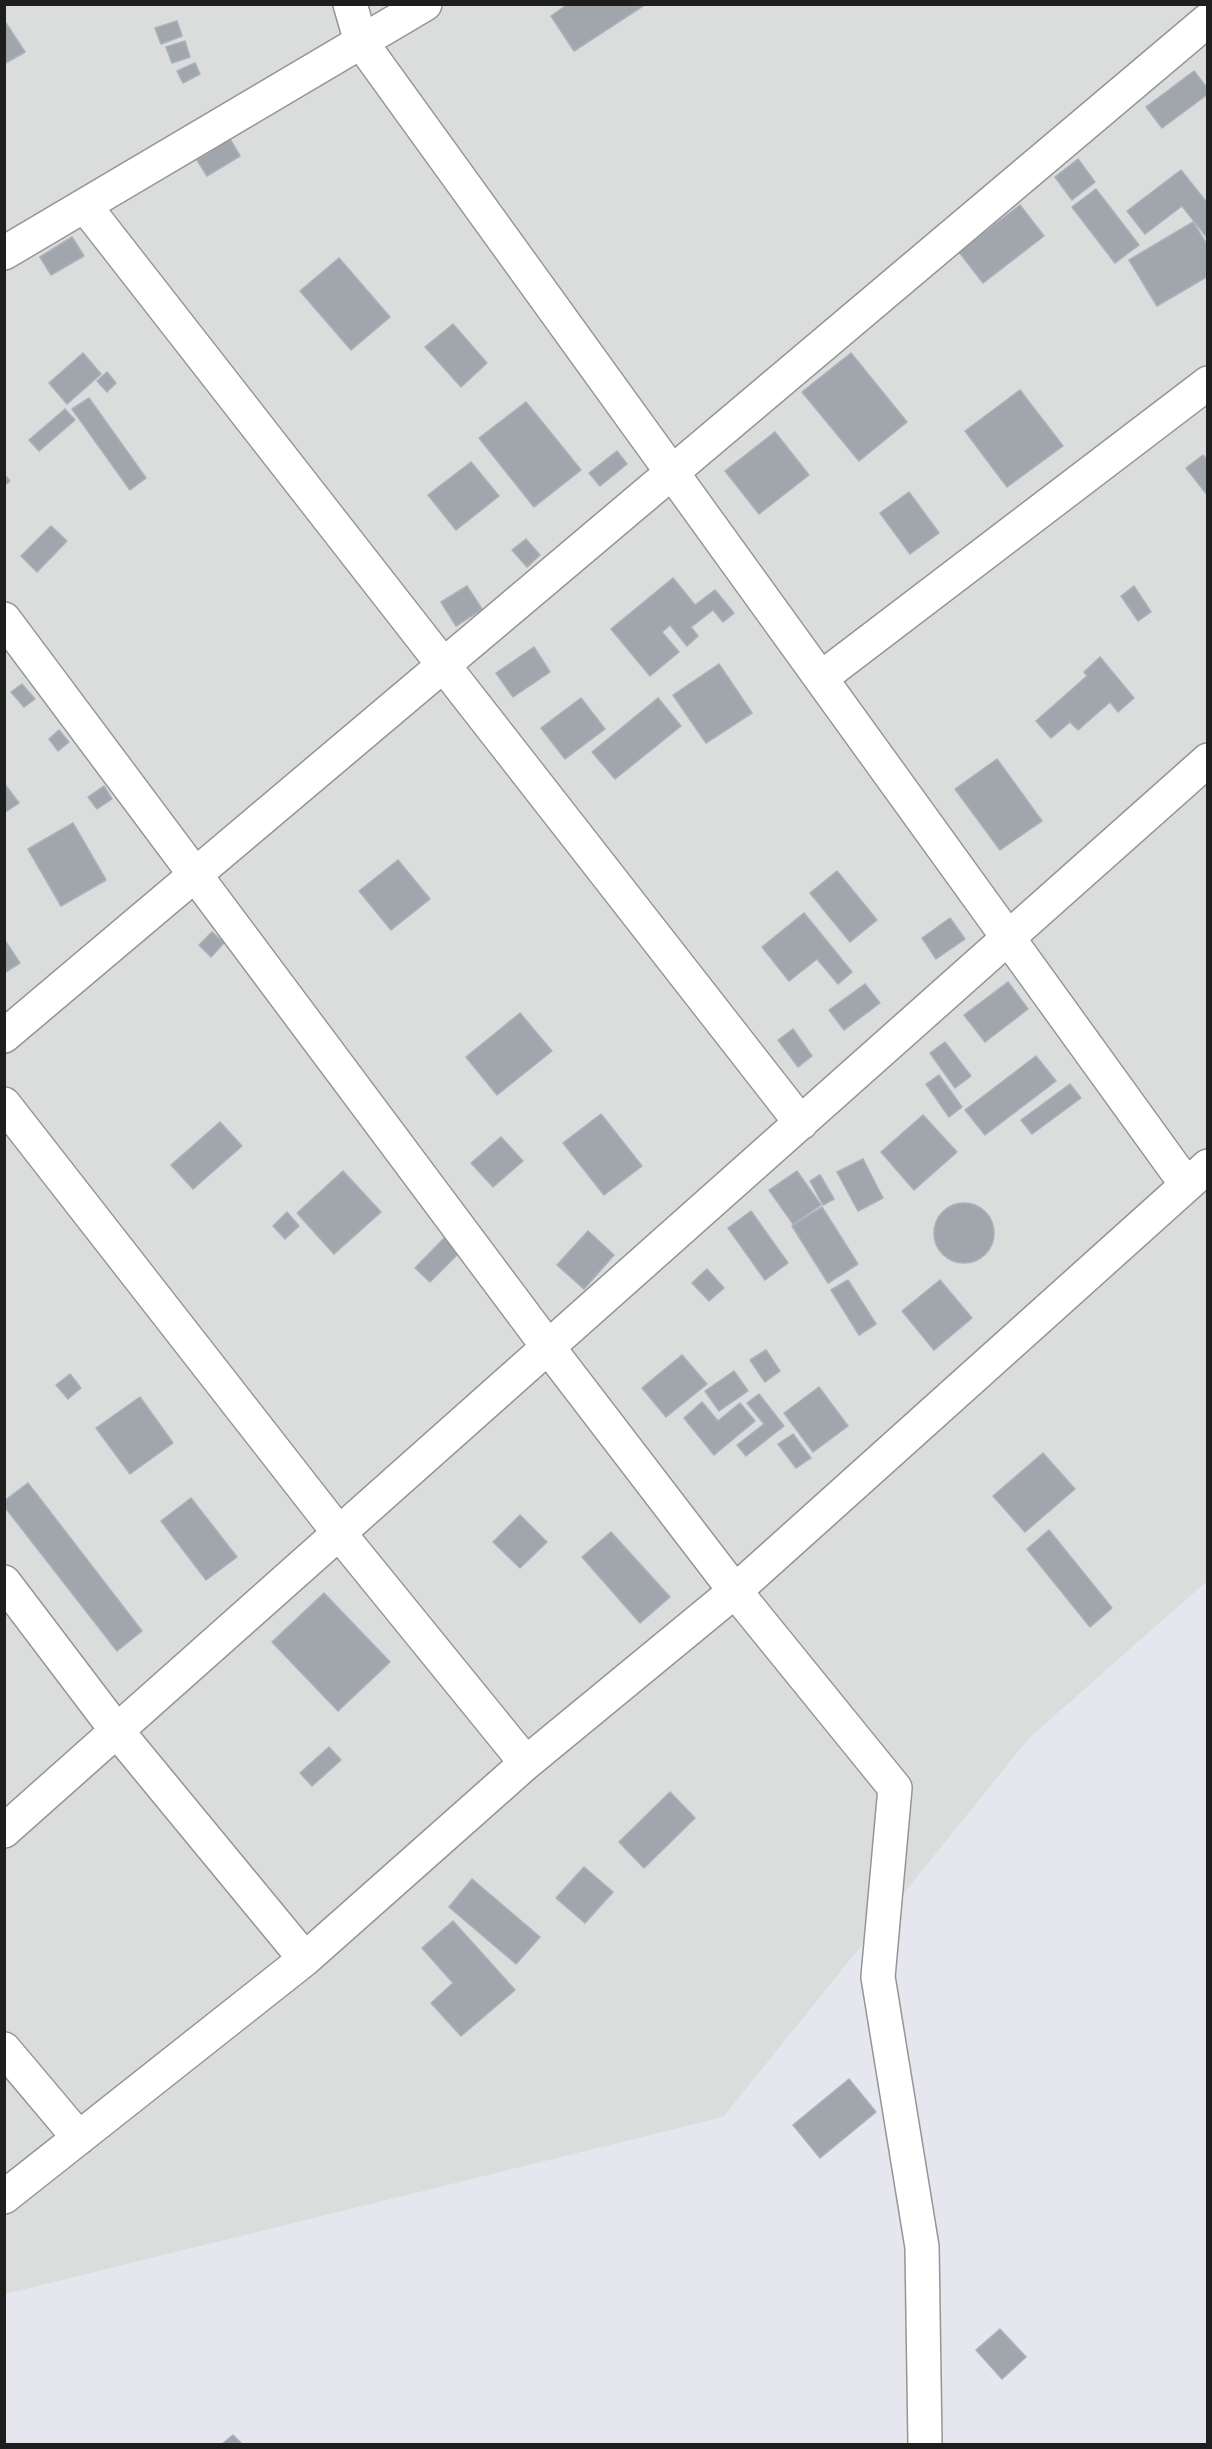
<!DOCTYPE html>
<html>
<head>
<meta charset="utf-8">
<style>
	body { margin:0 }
	#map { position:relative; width:1212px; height:2449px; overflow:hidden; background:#e5e6ee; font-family:"Open Sans",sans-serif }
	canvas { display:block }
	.frame { position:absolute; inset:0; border:6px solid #1e1e1e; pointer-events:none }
</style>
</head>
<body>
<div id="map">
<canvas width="1212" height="2449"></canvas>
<div class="frame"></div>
</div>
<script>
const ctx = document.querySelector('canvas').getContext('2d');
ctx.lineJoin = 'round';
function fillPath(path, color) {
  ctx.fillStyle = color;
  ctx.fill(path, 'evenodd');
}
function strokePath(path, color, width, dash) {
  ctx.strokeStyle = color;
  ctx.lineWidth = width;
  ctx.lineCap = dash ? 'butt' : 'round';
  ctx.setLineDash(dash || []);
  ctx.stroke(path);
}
const residential = new Path2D(`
	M 4,5 L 1208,5 L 1207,1581 L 1029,1738 L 723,2117 L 5,2294 Z`);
const building = new Path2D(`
	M 568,4 L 646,4 L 574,51 L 551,16 Z
	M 4,20 L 25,52 L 4,64 Z
	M 177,21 L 182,36 L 161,44 L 155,28 Z
	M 185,41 L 190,57 L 172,63 L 166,47 Z
	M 195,63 L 200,74 L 183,83 L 177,71 Z
	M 1194,71 L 1208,89 L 1208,94 L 1162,128 L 1146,107 Z
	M 230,139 L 240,156 L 207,176 L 197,160 Z
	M 1078,159 L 1095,182 L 1072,200 L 1055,177 Z
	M 1181,170 L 1208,204 L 1208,239 L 1182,206 L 1145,234 L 1127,211 Z
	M 1096,189 L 1139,245 L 1115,263 L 1072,207 Z
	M 1020,205 L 1044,236 L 983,283 L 959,252 Z
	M 1193,222 L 1208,246 L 1208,276 L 1157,306 L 1129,260 Z
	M 72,237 L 84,256 L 51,275 L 40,257 Z
	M 339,258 L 390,317 L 351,350 L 300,291 Z
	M 453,324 L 487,363 L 461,387 L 425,347 Z
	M 83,353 L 101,374 L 67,404 L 49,383 Z
	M 851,353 L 907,422 L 859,461 L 802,392 Z
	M 107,372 L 116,383 L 107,392 L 97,381 Z
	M 1020,390 L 1063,446 L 1007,487 L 965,431 Z
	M 89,398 L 146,478 L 130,490 L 72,409 Z
	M 526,402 L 581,470 L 534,507 L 479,438 Z
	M 65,409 L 75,420 L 39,451 L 29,440 Z
	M 775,432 L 809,475 L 759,514 L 725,471 Z
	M 617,451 L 627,464 L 600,486 L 589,473 Z
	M 1203,455 L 1208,461 L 1208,496 L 1186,468 Z
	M 471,462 L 499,496 L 456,530 L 428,495 Z
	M 4,474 L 10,481 L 4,486 Z
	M 909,492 L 939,533 L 910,554 L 880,513 Z
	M 51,526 L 67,541 L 37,572 L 21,556 Z
	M 526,539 L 540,555 L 527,567 L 512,550 Z
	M 673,578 L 695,605 L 715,590 L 734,613 L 723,622 L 713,610 L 691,627 L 698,636 L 687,646 L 670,625 L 662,632 L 679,652 L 650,676 L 611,629 Z
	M 467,586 L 482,609 L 456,626 L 441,602 Z
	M 1134,586 L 1151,612 L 1138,621 L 1121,596 Z
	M 534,647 L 550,672 L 513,697 L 496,673 Z
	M 1100,657 L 1134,698 L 1118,712 L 1110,702 L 1078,730 L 1070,722 L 1051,738 L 1036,721 L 1087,676 L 1084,672 Z
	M 719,664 L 752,713 L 706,743 L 673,695 Z
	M 22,684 L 35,699 L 24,707 L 11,692 Z
	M 581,698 L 605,729 L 565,759 L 541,728 Z
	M 658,698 L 681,726 L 615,779 L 592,752 Z
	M 59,730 L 69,742 L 58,751 L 49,739 Z
	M 997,759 L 1042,821 L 1000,850 L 955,789 Z
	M 4,783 L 19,803 L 4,813 Z
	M 104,786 L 112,799 L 97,809 L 88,797 Z
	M 73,823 L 106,880 L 61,906 L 28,849 Z
	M 398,860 L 430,899 L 391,930 L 359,891 Z
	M 837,871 L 877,920 L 850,942 L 810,893 Z
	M 804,913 L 852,972 L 838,984 L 817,959 L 789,981 L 762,947 Z
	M 950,918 L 965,939 L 936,959 L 922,938 Z
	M 212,932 L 224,943 L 211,957 L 199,945 Z
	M 4,939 L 20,963 L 4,973 Z
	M 1008,982 L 1028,1009 L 985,1042 L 964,1015 Z
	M 865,984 L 880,1003 L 844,1030 L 829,1010 Z
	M 520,1013 L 552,1051 L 497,1095 L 466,1057 Z
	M 793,1029 L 812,1056 L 798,1067 L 778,1040 Z
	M 945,1042 L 971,1076 L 955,1088 L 930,1053 Z
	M 1036,1056 L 1056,1081 L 985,1135 L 965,1110 Z
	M 939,1075 L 962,1107 L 949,1117 L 926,1084 Z
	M 1070,1084 L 1081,1098 L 1032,1134 L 1021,1120 Z
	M 601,1114 L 642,1166 L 604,1195 L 563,1143 Z
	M 923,1115 L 957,1152 L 914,1190 L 881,1152 Z
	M 220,1122 L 242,1146 L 193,1189 L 171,1165 Z
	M 501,1137 L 523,1161 L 493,1187 L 471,1163 Z
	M 863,1159 L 883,1198 L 858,1211 L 837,1172 Z
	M 343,1171 L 381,1212 L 334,1254 L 297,1213 Z
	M 797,1171 L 821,1205 L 793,1224 L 769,1190 Z
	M 820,1175 L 834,1199 L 823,1205 L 810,1181 Z
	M934 1233a30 30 0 1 1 60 0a30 30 0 1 1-60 0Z
	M 822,1207 L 858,1264 L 828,1283 L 792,1226 Z
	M 751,1211 L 788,1263 L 765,1280 L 728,1228 Z
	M 287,1212 L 299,1226 L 285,1239 L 273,1226 Z
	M 588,1231 L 614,1255 L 584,1289 L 557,1265 Z
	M 450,1232 L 465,1247 L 430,1282 L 415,1268 Z
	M 707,1269 L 724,1288 L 709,1301 L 692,1283 Z
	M 848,1280 L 876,1324 L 859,1335 L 831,1290 Z
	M 940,1280 L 972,1318 L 934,1350 L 902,1311 Z
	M 766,1350 L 780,1371 L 765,1382 L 750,1360 Z
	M 682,1355 L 707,1384 L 666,1417 L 642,1388 Z
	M 734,1371 L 748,1391 L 719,1411 L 705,1391 Z
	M 70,1374 L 81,1388 L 68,1399 L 56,1385 Z
	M 819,1387 L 848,1426 L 813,1452 L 784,1413 Z
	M 759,1394 L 784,1426 L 746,1456 L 737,1445 L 764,1424 L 747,1403 Z
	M 140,1397 L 173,1443 L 130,1474 L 96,1428 Z
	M 702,1402 L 718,1421 L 740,1403 L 755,1421 L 714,1455 L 684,1418 Z
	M 793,1434 L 811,1458 L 796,1468 L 778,1444 Z
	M 1043,1453 L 1075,1489 L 1025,1532 L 993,1496 Z
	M 28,1483 L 142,1631 L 117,1651 L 4,1506 L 4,1501 Z
	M 191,1498 L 237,1557 L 206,1580 L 161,1521 Z
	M 520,1515 L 547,1542 L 520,1568 L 493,1542 Z
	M 1049,1530 L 1112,1608 L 1090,1627 L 1027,1549 Z
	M 611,1532 L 670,1597 L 640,1623 L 582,1557 Z
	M 324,1593 L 390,1662 L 338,1711 L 272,1642 Z
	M 329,1747 L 341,1760 L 312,1786 L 300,1773 Z
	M 670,1792 L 695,1818 L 644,1868 L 619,1842 Z
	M 584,1867 L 613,1892 L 585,1923 L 556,1898 Z
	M 472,1879 L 540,1937 L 516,1964 L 449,1907 Z
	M 453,1921 L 515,1990 L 461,2036 L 431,2003 L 453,1983 L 422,1948 Z
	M 849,2079 L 876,2112 L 820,2158 L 793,2125 Z
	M 1000,2329 L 1026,2357 L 1002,2379 L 976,2350 Z
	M 233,2435 L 242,2444 L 222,2444 Z`);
const minor = new Path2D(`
	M 350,4 L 361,42 L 1186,1184
	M 85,206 L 801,1123
	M 4,253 L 425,4
	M 4,619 L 548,1347 L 735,1591 L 895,1788 L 878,1977 L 922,2247 L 925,2444
	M 821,678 L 1208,383
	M 4,1036 L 1208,20
	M 4,1104 L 339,1533 L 526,1763
	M 4,1582 L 117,1731 L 305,1959
	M 4,1831 L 1208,760
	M 4,2049 L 79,2138
	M 4,2197 L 305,1959 L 526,1763 L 735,1591 L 1208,1166`);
fillPath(residential, '#dbdcdc');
fillPath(building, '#a1a5ac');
strokePath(building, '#a9b0be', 1.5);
strokePath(minor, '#959595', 36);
strokePath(minor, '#fff', 33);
</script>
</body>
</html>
